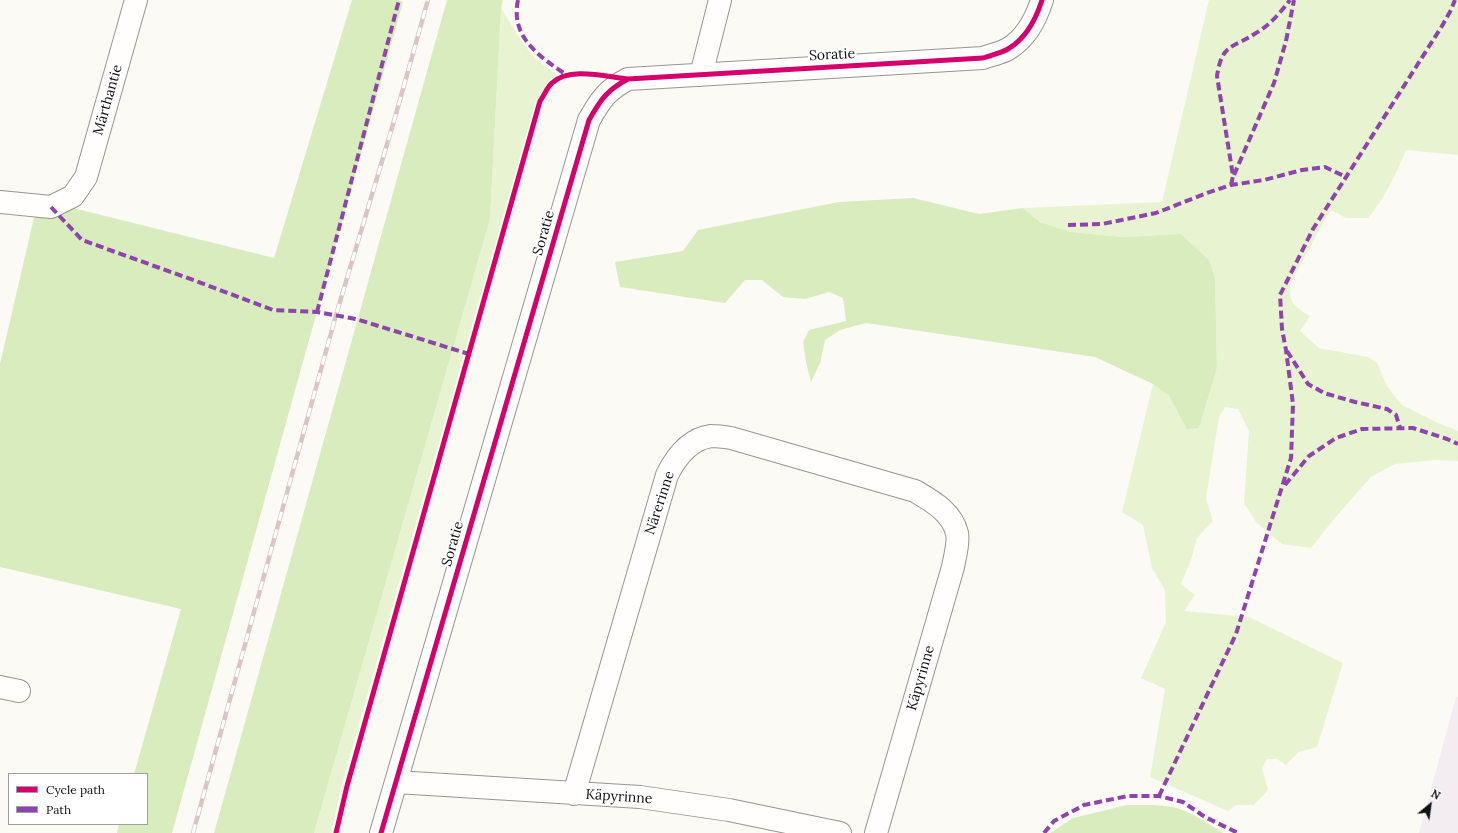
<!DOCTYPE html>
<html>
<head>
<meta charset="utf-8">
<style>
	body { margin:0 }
	#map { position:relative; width:1458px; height:833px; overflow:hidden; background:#fcfaf4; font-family:Lora,serif }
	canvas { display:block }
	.legend { position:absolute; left:8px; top:773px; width:140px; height:52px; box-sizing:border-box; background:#fff; border:1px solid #9f9f9f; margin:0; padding:5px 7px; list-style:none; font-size:12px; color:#0f0f0f }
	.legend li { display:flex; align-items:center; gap:8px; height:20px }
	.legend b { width:20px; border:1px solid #9f9f9f }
	.north { position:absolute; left:1410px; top:785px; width:40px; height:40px; -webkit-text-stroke:3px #fff; paint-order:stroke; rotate:29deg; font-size:11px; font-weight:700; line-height:16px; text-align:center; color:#0f0f0f }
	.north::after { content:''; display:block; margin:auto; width:14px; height:18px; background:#0f0f0f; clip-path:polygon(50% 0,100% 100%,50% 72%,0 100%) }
</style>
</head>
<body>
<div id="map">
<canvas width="1458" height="833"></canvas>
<ul class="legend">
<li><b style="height:5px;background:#d6006c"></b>Cycle path</li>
<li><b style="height:5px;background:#8e44ad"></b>Path</li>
</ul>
<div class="north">N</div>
</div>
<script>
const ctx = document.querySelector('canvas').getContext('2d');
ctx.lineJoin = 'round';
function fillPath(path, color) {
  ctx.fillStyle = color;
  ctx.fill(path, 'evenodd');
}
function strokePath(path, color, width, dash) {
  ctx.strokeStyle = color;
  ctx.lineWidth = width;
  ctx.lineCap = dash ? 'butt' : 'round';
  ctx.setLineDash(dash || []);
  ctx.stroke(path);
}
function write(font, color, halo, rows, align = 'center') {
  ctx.font = font + ' Lora,serif';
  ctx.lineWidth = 4;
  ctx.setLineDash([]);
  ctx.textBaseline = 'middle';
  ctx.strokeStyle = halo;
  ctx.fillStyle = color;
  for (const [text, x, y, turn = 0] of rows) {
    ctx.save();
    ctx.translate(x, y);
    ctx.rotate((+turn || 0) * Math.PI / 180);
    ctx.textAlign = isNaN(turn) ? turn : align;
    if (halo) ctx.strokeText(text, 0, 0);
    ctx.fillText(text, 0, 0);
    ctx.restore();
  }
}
const industrial = new Path2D(`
	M 1456,697 L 1458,697 L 1458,833 L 1419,833 Z`);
const green = new Path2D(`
	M 1209,0 L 1458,0 L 1458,155 L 1406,150 C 1396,174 1385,198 1368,218 L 1346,218 L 1331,210 L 1324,221 L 1290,285 C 1289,304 1294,306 1310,316 L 1300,331 L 1319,348 L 1368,357 L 1377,363 L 1387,386 L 1402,405 L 1436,422 L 1458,431 L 1458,461 L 1436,460 L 1395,464 L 1371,477 L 1334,519 L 1311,548 L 1282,544 L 1256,522 L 1244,503 L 1249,431 L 1238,409 L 1225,407 L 1219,417 L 1206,498 L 1213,521 L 1197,538 L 1191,560 L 1181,584 L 1195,595 L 1184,611 L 1249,617 L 1343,663 L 1317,747 L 1299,752 L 1286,765 L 1277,759 L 1267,759 L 1262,768 L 1268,790 L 1254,805 L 1236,805 L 1228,811 L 1150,777 L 1165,689 L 1141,678 L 1166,622 L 1165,590 L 1152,568 L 1143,525 L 1122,512 L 1153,384 L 1169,396 L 1187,428 L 1199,428 L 1217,368 L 1215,277 L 1209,260 L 1181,234 L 1123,237 L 1071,232 L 1040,222 L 1023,208 L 1162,202 Z
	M 501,8 L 518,36 L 536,60 L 556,74 L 550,80 L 536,100 L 342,784 L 331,833 L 314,833 L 490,219 Z`);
const forest = new Path2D(`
	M 352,0 L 398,0 L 403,2 L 172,833 L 117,833 L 119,824 L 147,824 L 147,774 L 134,774 L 181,609 L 0,567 L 0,364 L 36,209 L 65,206 L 274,258 Z
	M 447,0 L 503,0 L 501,9 L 490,219 L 314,833 L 214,833 Z
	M 913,198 L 979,214 L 1023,208 L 1040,222 L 1071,232 L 1123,237 L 1181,234 L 1209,260 L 1215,277 L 1217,368 L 1199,428 L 1187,429 L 1169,396 L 1153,384 L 1095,357 L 866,323 L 840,330 L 825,340 L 820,363 L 811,382 L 806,362 L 803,342 L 809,330 L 846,321 L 843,298 L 829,292 L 805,299 L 783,297 L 762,280 L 745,280 L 725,303 L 620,287 L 615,262 L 683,251 L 698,230 L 839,202 Z
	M 1127,805 C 1144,805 1161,804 1177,808 C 1193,813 1209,824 1223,833 L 1050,833 L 1073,818 Z`);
const minor = new Path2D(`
	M 701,75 L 720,0
	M 0,202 L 51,207 L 73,196 L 86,177 L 136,0
	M 0,687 L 19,691
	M 396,782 L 640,797 L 729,810 L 840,833
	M 574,794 L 667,475 C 676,457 689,439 711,436 C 718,436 725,437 731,438 L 915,491 C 932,501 952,512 957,533 C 959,543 955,556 953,567 L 876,833
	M 381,833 L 589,120 C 601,99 607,90 628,79 L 983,58 C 991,55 1001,53 1008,49 C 1025,39 1036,19 1042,0`);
const rail = new Path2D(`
	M 193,833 L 336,315 L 394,121 L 428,0`);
const quiet = new Path2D(`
	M 518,0 C 510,37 539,56 565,74
	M 1234,175 L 1274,83 L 1286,41 L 1294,0
	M 1231,185 L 1233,176 L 1217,76 C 1222,43 1232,49 1256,33 C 1270,25 1281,12 1290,0
	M 51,207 L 82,240 L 196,281 L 273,310 L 317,312 L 356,319 L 469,354
	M 1068,225 L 1102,224 L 1156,213 L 1207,193 L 1231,185 L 1264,180 L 1302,170 L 1325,167 L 1346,177
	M 317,312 L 399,0
	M 1287,351 L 1308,384 L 1324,393 L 1355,402 L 1387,409 L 1396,415 L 1400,428
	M 1285,485 L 1309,456 L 1336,438 L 1362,429 L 1413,428 L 1447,439 L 1458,444
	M 1159,796 L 1236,634 L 1291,458 L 1293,404 L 1286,350 L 1282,329 L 1280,295 L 1313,229 L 1442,26 L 1451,10 L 1455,0
	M 1044,833 L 1054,821 L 1084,805 L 1128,796 L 1159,796 L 1183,802 L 1205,817 L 1238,833`);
const cycleway = new Path2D(`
	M 336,833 L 347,786 L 540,101 C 544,96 547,87 552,83 C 569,66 607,77 628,79
	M 381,833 L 589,120 C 601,99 607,90 628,79 L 983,58 C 991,55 1001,53 1008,49 C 1025,39 1036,19 1042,0`);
const streetNames = [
	["Soratie",832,55,-3],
	["Märthantie",108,100,-74],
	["Soratie",544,233,-74],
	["Närerinne",660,503,-72],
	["Soratie",453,544,-74],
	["Käpyrinne",921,678,-74],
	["Käpyrinne",619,797,4]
];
fillPath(industrial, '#f3edf1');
fillPath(green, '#e8f4d1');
fillPath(forest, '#d9ecbe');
strokePath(minor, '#969592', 24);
strokePath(minor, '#fffefd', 22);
strokePath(rail, '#dac4c6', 4.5);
strokePath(rail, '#fff', 3, [9]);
strokePath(quiet, '#8e44ad', 4, [8, 4]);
strokePath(cycleway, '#d6006c', 5);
write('14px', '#0f0f0f', '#fff', streetNames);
</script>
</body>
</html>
